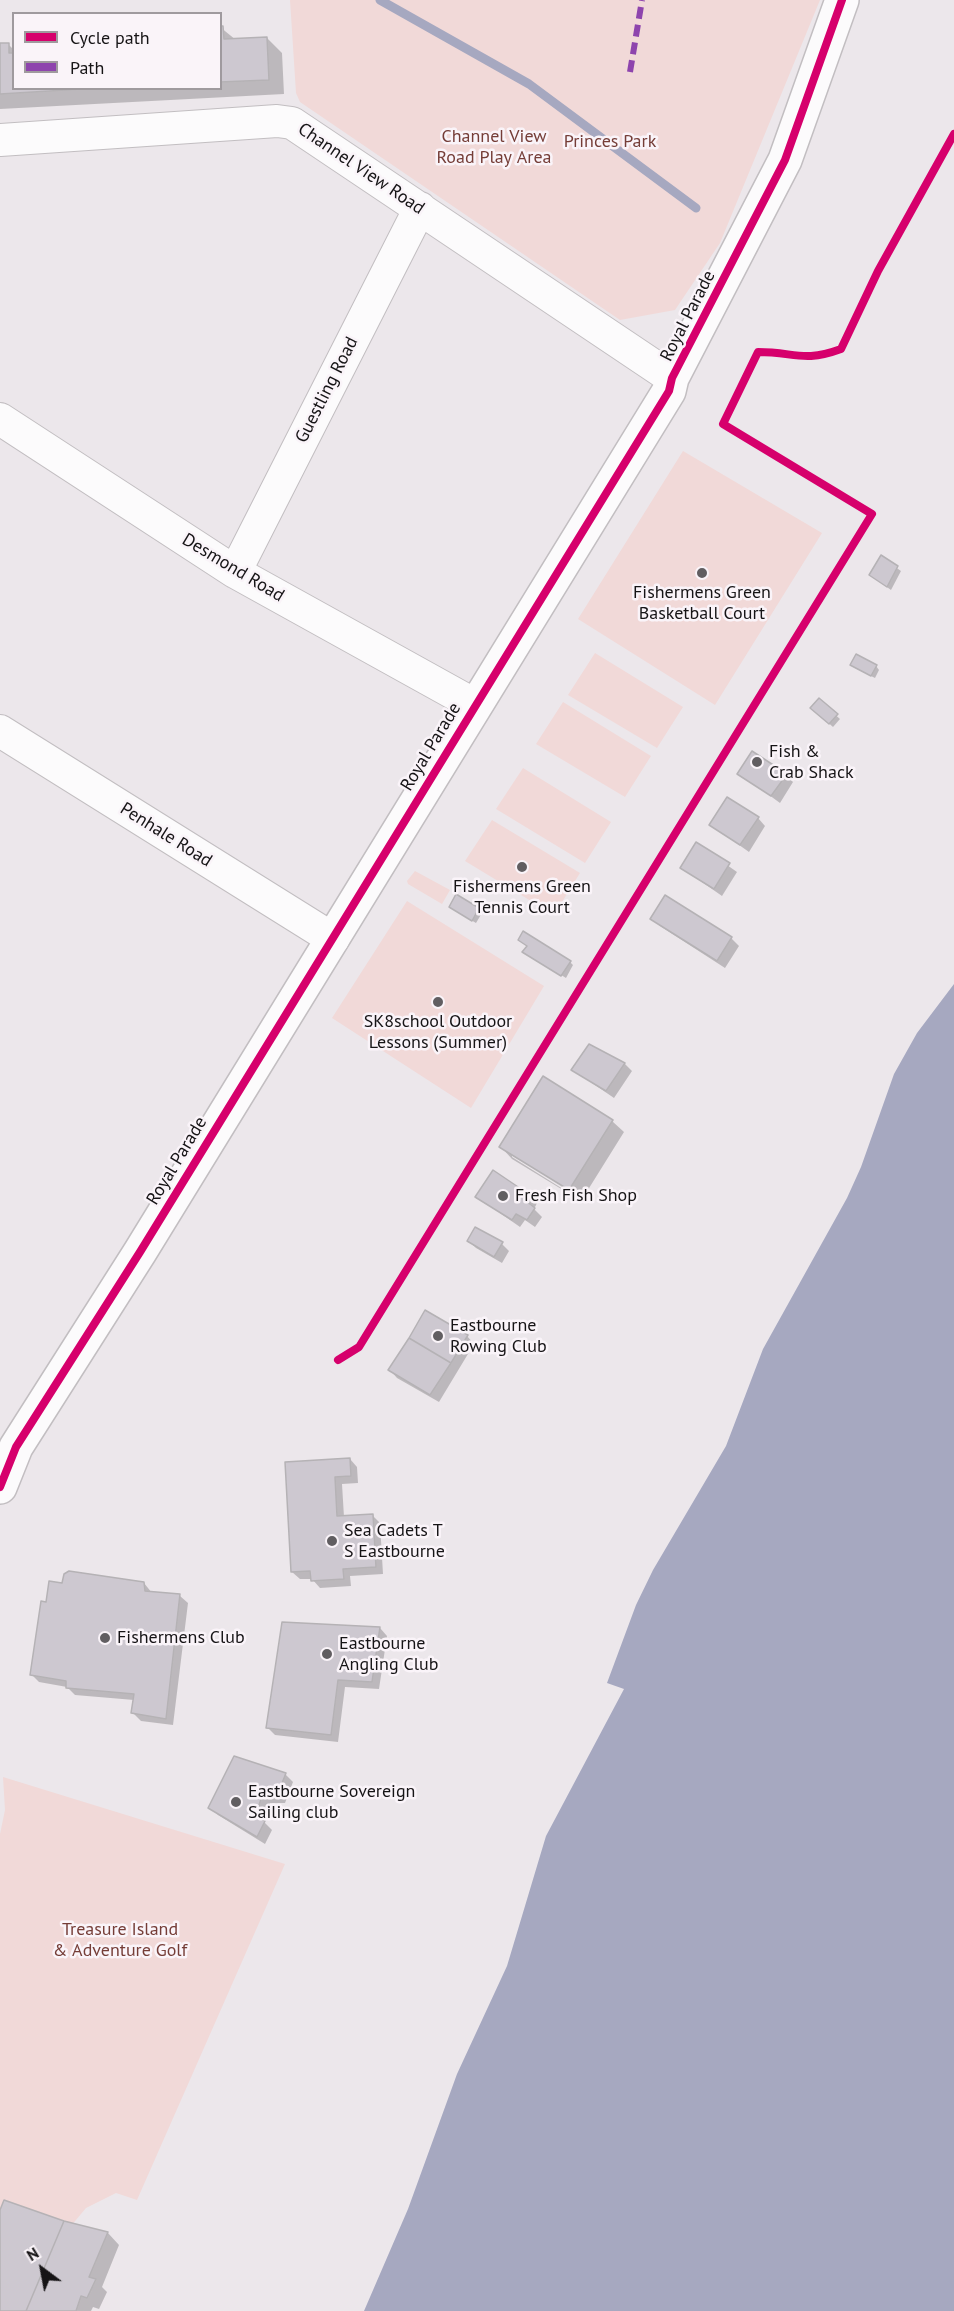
<!DOCTYPE html>
<html>
<head>
<meta charset="utf-8">
<style>
	body { margin:0 }
	#map { position:relative; width:954px; height:2311px; overflow:hidden; background:#ece7eb; font-family:"PT Sans",sans-serif }
	canvas { display:block }
	.legend { position:absolute; left:12px; top:12px; width:210px; height:78px; box-sizing:border-box; background:#faf4f9; border:2px solid #9f9a9e; margin:0; padding:8px 10px; list-style:none; font-size:18px; color:#161416 }
	.legend li { display:flex; align-items:center; gap:12px; height:30px }
	.legend b { width:30px; border:2px solid #9f9a9e }
	.north { position:absolute; left:12px; top:2239px; width:60px; height:60px; -webkit-text-stroke:4px #faf4f9; paint-order:stroke; rotate:328deg; font-size:16px; font-weight:700; line-height:24px; text-align:center; color:#161416 }
	.north::after { content:''; display:block; margin:auto; width:21px; height:27px; background:#161416; clip-path:polygon(50% 0,100% 100%,50% 72%,0 100%) }
</style>
</head>
<body>
<div id="map">
<canvas width="954" height="2311"></canvas>
<ul class="legend">
<li><b style="height:8px;background:#d6006c"></b>Cycle path</li>
<li><b style="height:8px;background:#8e44ad"></b>Path</li>
</ul>
<div class="north">N</div>
</div>
<script>
const ctx = document.querySelector('canvas').getContext('2d');
ctx.lineJoin = 'round';
function fillPath(path, color) {
  ctx.fillStyle = color;
  ctx.fill(path, 'evenodd');
}
function strokePath(path, color, width, dash) {
  ctx.strokeStyle = color;
  ctx.lineWidth = width;
  ctx.lineCap = dash ? 'butt' : 'round';
  ctx.setLineDash(dash || []);
  ctx.stroke(path);
}
function write(font, color, halo, rows, align = 'center') {
  ctx.font = font + ' "PT Sans",sans-serif';
  ctx.lineWidth = 5;
  ctx.setLineDash([]);
  ctx.textBaseline = 'middle';
  ctx.strokeStyle = halo;
  ctx.fillStyle = color;
  for (const [text, x, y, turn = 0] of rows) {
    ctx.save();
    ctx.translate(x, y);
    ctx.rotate((+turn || 0) * Math.PI / 180);
    ctx.textAlign = isNaN(turn) ? turn : align;
    if (halo) ctx.strokeText(text, 0, 0);
    ctx.fillText(text, 0, 0);
    ctx.restore();
  }
}
const green = new Path2D(`
	M 290,0 L 820,0 L 720,243 L 675,310 L 620,320 L 300,102 L 296,93 Z
	M 683,451 L 822,533 L 715,705 L 578,619 Z
	M 595,653 L 683,707 L 657,748 L 568,695 Z
	M 563,702 L 651,756 L 625,797 L 536,744 Z
	M 523,768 L 611,822 L 585,863 L 496,809 Z
	M 492,820 L 580,873 L 554,915 L 465,861 Z
	M 415,871 L 450,890 L 442,904 L 408,884 L 407,881 Z
	M 407,901 L 544,986 L 471,1108 L 332,1018 Z
	M 3,1777 L 285,1864 L 137,2200 L 116,2193 L 86,2208 L 0,2311 L 0,1834 L 5,1810 Z`);
const water = new Path2D(`
	M 954,984 L 954,2311 L 364,2311 L 408,2209 L 457,2074 L 507,1966 L 546,1836 L 624,1689 L 607,1683 L 636,1605 L 653,1570 L 726,1446 L 763,1349 L 847,1198 L 861,1167 L 894,1074 L 917,1033 Z`);
const shadow = new Path2D(`
	M 220,27 L 236,40 L 267,38 L 282,53 L 284,94 L 0,109 L 0,45 L 8,44 L 14,50 L 14,88 L 220,88 Z
	M 881,557 L 901,571 L 891,590 L 874,578 Z
	M 876,666 L 879,670 L 875,678 L 855,668 Z
	M 819,700 L 840,719 L 833,727 L 815,711 Z
	M 739,773 L 786,775 L 793,782 L 780,803 Z
	M 758,818 L 765,826 L 749,852 L 711,825 Z
	M 697,844 L 737,872 L 722,896 L 682,868 Z
	M 457,896 L 482,913 L 476,923 L 454,910 Z
	M 652,919 L 731,938 L 739,946 L 725,968 L 660,926 Z
	M 526,953 L 570,962 L 573,965 L 566,978 Z
	M 589,1045 L 625,1064 L 632,1071 L 614,1098 L 573,1070 Z
	M 612,1121 L 624,1132 L 581,1201 L 512,1159 L 501,1147 ZM 512,1154 L 576,1193 L 574,1196 L 512,1157 Z
	M 529,1196 L 537,1203 L 534,1209 L 542,1217 L 535,1227 L 525,1220 L 520,1227 L 477,1197 Z
	M 469,1241 L 502,1244 L 509,1251 L 502,1263 L 476,1248 Z
	M 467,1336 L 474,1344 L 439,1402 L 397,1378 L 390,1370 Z
	M 350,1459 L 357,1467 L 358,1483 L 342,1484 L 344,1517 L 372,1515 L 380,1523 L 383,1574 L 350,1576 L 351,1586 L 320,1588 L 312,1579 L 300,1579 L 292,1572 L 286,1463 Z
	M 144,1583 L 152,1593 L 180,1596 L 188,1603 L 173,1725 L 141,1721 L 133,1713 L 134,1700 L 75,1695 L 67,1687 L 39,1682 L 31,1674 L 47,1604 L 63,1584 Z
	M 380,1628 L 387,1636 L 379,1689 L 345,1687 L 338,1742 L 275,1735 L 267,1727 Z
	M 285,1774 L 293,1782 L 285,1803 L 270,1803 L 264,1822 L 272,1830 L 265,1844 L 218,1815 L 210,1807 Z
	M 0,2213 L 63,2223 L 108,2233 L 119,2245 L 102,2287 L 107,2292 L 99,2309 L 93,2307 L 91,2311 L 0,2311 Z`);
const stream = new Path2D(`
	M 380,0 L 529,84 L 696,208`);
const building = new Path2D(`
	M 220,26 L 223,26 L 224,39 L 267,37 L 269,80 L 220,82 Z
	M 0,43 L 9,43 L 9,53 L 14,53 L 14,88 L 99,88 L 0,94 Z
	M 881,555 L 898,566 L 887,587 L 869,575 Z
	M 856,654 L 877,665 L 871,676 L 850,665 Z
	M 819,698 L 838,714 L 829,724 L 810,708 Z
	M 752,751 L 787,774 L 771,796 L 737,774 Z
	M 727,797 L 759,817 L 740,845 L 709,825 Z
	M 696,842 L 730,863 L 714,889 L 680,868 Z
	M 456,894 L 479,908 L 472,921 L 449,907 Z
	M 665,895 L 732,937 L 717,961 L 650,919 Z
	M 523,931 L 571,961 L 561,976 L 522,952 L 527,946 L 518,940 Z
	M 589,1044 L 625,1063 L 606,1091 L 571,1070 Z
	M 543,1076 L 613,1120 L 569,1190 L 499,1147 Z
	M 493,1170 L 530,1195 L 526,1201 L 535,1208 L 527,1220 L 516,1214 L 512,1220 L 475,1197 Z
	M 475,1227 L 503,1242 L 494,1257 L 467,1241 Z
	M 425,1310 L 468,1335 L 451,1363 L 409,1338 Z
	M 409,1338 L 451,1363 L 430,1395 L 388,1370 Z
	M 350,1458 L 351,1476 L 335,1477 L 337,1516 L 373,1514 L 376,1567 L 343,1569 L 344,1579 L 311,1581 L 310,1571 L 291,1572 L 285,1462 Z
	M 69,1571 L 144,1582 L 145,1591 L 180,1594 L 166,1719 L 131,1713 L 134,1694 L 66,1688 L 66,1681 L 30,1675 L 41,1601 L 46,1602 L 49,1581 L 62,1583 L 64,1574 Z
	M 282,1622 L 380,1627 L 372,1682 L 338,1680 L 331,1735 L 266,1728 Z
	M 234,1756 L 286,1773 L 277,1796 L 262,1795 L 256,1816 L 265,1821 L 257,1837 L 208,1808 Z
	M 4,2200 L 64,2221 L 26,2311 L 0,2311 L 0,2210 Z
	M 64,2221 L 108,2232 L 89,2277 L 96,2279 L 87,2298 L 81,2296 L 76,2311 L 26,2311 Z`);
const minor = new Path2D(`
	M 0,140 L 277,121 L 292,123 L 672,378
	M 0,419 L 235,572 L 475,705
	M 235,572 L 420,208
	M 0,731 L 333,939`);
const tertiary = new Path2D(`
	M 0,1487 L 16,1447 L 140,1252 L 669,391 L 672,378 L 785,160 L 842,0`);
const quiet = new Path2D(`
	M 630,72 L 642,0`);
const cycleway = new Path2D(`
	M 338,1360 L 359,1347 L 872,514 L 723,424 L 758,352 C 795,352 803,363 841,349 L 878,271 L 954,134
	M 0,1487 L 16,1447 L 140,1252 L 669,391 L 672,378 L 785,160 L 842,0`);
const markers = [
	[702,573,6,"#615e61"],
	[757,762,6,"#615e61"],
	[522,867,6,"#615e61"],
	[438,1002,6,"#615e61"],
	[503,1196,6,"#615e61"],
	[438,1336,6,"#615e61"],
	[332,1541,6,"#615e61"],
	[105,1638,6,"#615e61"],
	[327,1654,6,"#615e61"],
	[236,1802,6,"#615e61"]
];
const parkNames = [
	["Channel View",494,137],
	["Road Play Area",494,158],
	["Princes Park",610,142],
	["Treasure Island",120,1930],
	["& Adventure Golf",120,1951]
];
const streetNames = [
	["Channel View Road",361,169,34],
	["Royal Parade",688,316,-63],
	["Guestling Road",327,390,-63],
	["Desmond Road",233,568,31],
	["Royal Parade",431,747,-59],
	["Penhale Road",166,835,32],
	["Royal Parade",177,1161,-59]
];
const poiNames = [
	["Fishermens Green",702,593,"center"],
	["Basketball Court",702,614,"center"],
	["Fish &",769,752],
	["Crab Shack",769,773],
	["Fishermens Green",522,887,"center"],
	["Tennis Court",522,908,"center"],
	["SK8school Outdoor",438,1022,"center"],
	["Lessons (Summer)",438,1043,"center"],
	["Fresh Fish Shop",515,1196],
	["Eastbourne",450,1326],
	["Rowing Club",450,1347],
	["Sea Cadets T",344,1531],
	["S Eastbourne",344,1552],
	["Fishermens Club",117,1638],
	["Eastbourne",339,1644],
	["Angling Club",339,1665],
	["Eastbourne Sovereign",248,1792],
	["Sailing club",248,1813]
];
fillPath(green, '#f1d9d8');
fillPath(water, '#a6a8c0');
fillPath(shadow, '#0003');
strokePath(stream, '#a6a8c0', 9);
fillPath(building, '#cdc8d0');
strokePath(building, '#b5b2b5', 1.5);
strokePath(minor, '#c2bec1', 34);
strokePath(tertiary, '#c2bec1', 36);
strokePath(minor, '#fcfbfc', 32);
strokePath(tertiary, '#fcfbfc', 33);
strokePath(quiet, '#8e44ad', 6, [12, 6]);
strokePath(cycleway, '#d6006c', 8);
for (const [x, y, r, color] of markers) {
  const dot = new Path2D();
  dot.arc(x, y, r, 0, 2 * Math.PI);
  ctx.fillStyle = color;
  ctx.fill(dot);
  strokePath(dot, '#faf4f9', 2);
}
write('18px', '#753d37', '#faf4f9', parkNames);
write('18px', '#161416', '#faf4f9', streetNames);
write('18px', '#161416', '#faf4f9', poiNames, 'left');
</script>
</body>
</html>
